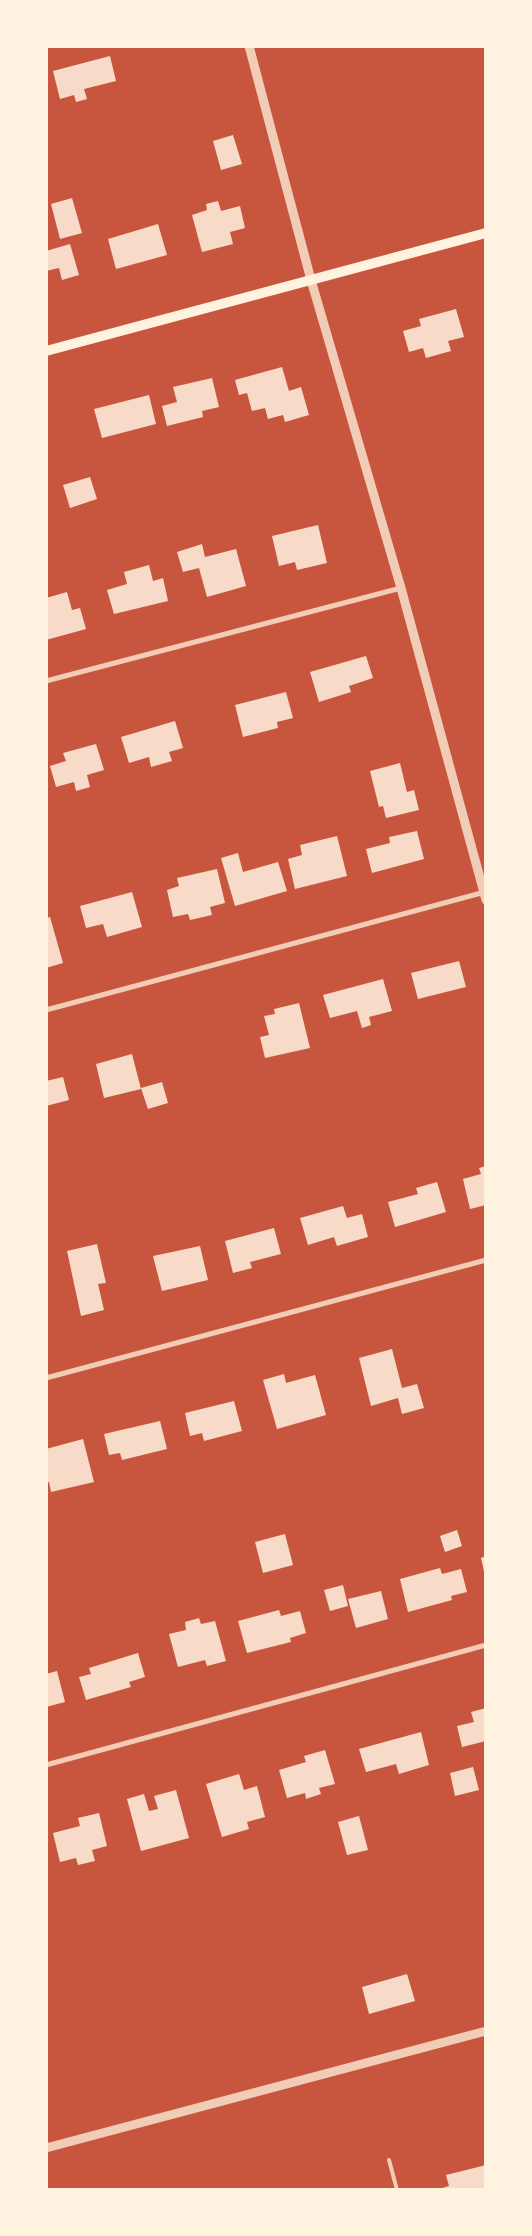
<!DOCTYPE html>
<html>
<head>
<meta charset="utf-8">
<style>
	body { margin:0 }
	#map { position:relative; width:532px; height:2236px; overflow:hidden; background:#c8553d; font-family:Jost,sans-serif }
	canvas { display:block }
	.frame { position:absolute; inset:0; border:48px solid #fff3e0; pointer-events:none }
</style>
</head>
<body>
<div id="map">
<canvas width="532" height="2236"></canvas>
<div class="frame"></div>
</div>
<script>
const ctx = document.querySelector('canvas').getContext('2d');
ctx.lineJoin = 'round';
function fillPath(path, color) {
  ctx.fillStyle = color;
  ctx.fill(path, 'evenodd');
}
function strokePath(path, color, width, dash) {
  ctx.strokeStyle = color;
  ctx.lineWidth = width;
  ctx.lineCap = dash ? 'butt' : 'round';
  ctx.setLineDash(dash || []);
  ctx.stroke(path);
}
const building = new Path2D(`
	M 110,56 L 116,81 L 84,89 L 87,99 L 76,102 L 74,95 L 60,99 L 53,71 Z
	M 233,135 L 242,164 L 221,170 L 213,141 Z
	M 72,198 L 82,233 L 60,239 L 51,204 Z
	M 218,201 L 221,211 L 240,206 L 245,228 L 230,232 L 233,244 L 202,252 L 192,215 L 207,210 L 206,204 Z
	M 158,224 L 167,255 L 116,269 L 108,239 Z
	M 70,244 L 79,275 L 62,280 L 59,268 L 46,271 L 46,251 Z
	M 456,309 L 464,337 L 448,341 L 451,351 L 426,358 L 423,348 L 409,352 L 403,331 L 421,326 L 419,319 Z
	M 282,367 L 289,391 L 301,387 L 309,415 L 285,422 L 283,415 L 268,419 L 265,408 L 252,411 L 247,393 L 239,395 L 235,380 Z
	M 212,378 L 219,407 L 202,411 L 203,417 L 167,426 L 162,406 L 177,402 L 173,387 Z
	M 149,395 L 156,424 L 102,438 L 94,409 Z
	M 90,477 L 97,499 L 70,508 L 63,485 Z
	M 318,525 L 327,563 L 297,570 L 295,562 L 279,566 L 272,536 Z
	M 202,544 L 205,557 L 236,549 L 246,586 L 207,597 L 199,568 L 183,572 L 177,552 Z
	M 149,565 L 153,581 L 163,578 L 168,601 L 114,614 L 107,590 L 127,584 L 124,572 Z
	M 67,592 L 72,610 L 80,608 L 86,629 L 46,640 L 46,598 Z
	M 366,656 L 373,678 L 349,686 L 351,692 L 319,702 L 310,672 Z
	M 286,692 L 293,718 L 277,722 L 278,728 L 243,737 L 235,705 Z
	M 175,721 L 183,748 L 169,752 L 172,761 L 151,767 L 149,757 L 129,763 L 121,737 Z
	M 96,744 L 104,770 L 87,775 L 90,787 L 76,791 L 74,782 L 56,787 L 50,766 L 66,761 L 63,753 Z
	M 400,763 L 407,792 L 414,790 L 419,810 L 386,818 L 383,806 L 379,807 L 370,771 Z
	M 417,831 L 424,859 L 372,873 L 366,849 L 390,843 L 389,837 Z
	M 337,836 L 347,876 L 295,889 L 288,859 L 302,855 L 300,845 Z
	M 238,853 L 243,872 L 278,862 L 287,891 L 235,906 L 221,858 Z
	M 217,869 L 225,903 L 210,907 L 212,915 L 190,920 L 188,914 L 173,917 L 167,890 L 179,886 L 177,878 Z
	M 132,892 L 142,927 L 107,937 L 103,924 L 86,928 L 80,906 Z
	M 50,917 L 63,963 L 46,968 L 46,918 Z
	M 459,961 L 466,987 L 418,999 L 411,973 Z
	M 383,979 L 392,1011 L 369,1017 L 371,1025 L 362,1028 L 357,1011 L 330,1018 L 323,995 Z
	M 299,1003 L 310,1048 L 265,1058 L 260,1037 L 269,1035 L 264,1016 L 275,1014 L 274,1009 Z
	M 132,1054 L 141,1089 L 104,1098 L 96,1064 Z
	M 63,1077 L 69,1100 L 46,1106 L 46,1081 Z
	M 162,1082 L 168,1103 L 148,1109 L 141,1088 Z
	M 486,1166 L 486,1205 L 470,1209 L 463,1179 L 481,1174 L 479,1168 Z
	M 437,1182 L 446,1212 L 395,1227 L 388,1202 L 418,1194 L 416,1188 Z
	M 343,1206 L 347,1218 L 362,1214 L 368,1237 L 337,1246 L 334,1237 L 308,1245 L 300,1218 Z
	M 274,1228 L 281,1254 L 250,1262 L 252,1268 L 233,1273 L 225,1241 Z
	M 97,1244 L 106,1283 L 98,1284 L 104,1310 L 81,1316 L 67,1251 Z
	M 200,1246 L 208,1280 L 162,1291 L 153,1256 Z
	M 392,1349 L 402,1388 L 417,1384 L 424,1408 L 402,1414 L 398,1398 L 371,1406 L 359,1358 Z
	M 284,1374 L 286,1383 L 315,1375 L 326,1415 L 277,1429 L 263,1380 Z
	M 234,1401 L 242,1431 L 204,1441 L 202,1433 L 190,1436 L 185,1413 Z
	M 160,1421 L 167,1449 L 122,1460 L 120,1453 L 109,1455 L 104,1434 Z
	M 83,1439 L 94,1482 L 51,1492 L 49,1482 L 46,1483 L 46,1449 Z
	M 457,1530 L 462,1546 L 445,1552 L 440,1536 Z
	M 285,1534 L 293,1565 L 263,1573 L 255,1542 Z
	M 486,1556 L 486,1576 L 485,1576 L 481,1558 Z
	M 440,1568 L 442,1574 L 461,1569 L 467,1592 L 451,1596 L 452,1600 L 408,1612 L 400,1579 Z
	M 343,1585 L 348,1606 L 330,1611 L 324,1590 Z
	M 381,1591 L 388,1619 L 356,1628 L 348,1599 Z
	M 279,1610 L 281,1616 L 300,1611 L 306,1633 L 290,1638 L 291,1642 L 247,1653 L 238,1621 Z
	M 199,1618 L 201,1624 L 215,1621 L 226,1661 L 207,1666 L 205,1660 L 178,1667 L 169,1634 L 186,1630 L 185,1622 Z
	M 138,1653 L 145,1677 L 129,1682 L 131,1687 L 86,1700 L 79,1677 L 91,1674 L 89,1668 Z
	M 57,1671 L 65,1702 L 46,1707 L 46,1674 Z
	M 486,1708 L 486,1741 L 462,1747 L 457,1726 L 474,1722 L 471,1712 Z
	M 421,1732 L 429,1765 L 399,1774 L 396,1764 L 366,1772 L 359,1749 Z
	M 325,1750 L 335,1784 L 319,1788 L 321,1794 L 306,1799 L 305,1793 L 287,1798 L 279,1770 L 306,1762 L 304,1756 Z
	M 473,1767 L 479,1790 L 455,1796 L 450,1773 Z
	M 239,1774 L 244,1790 L 257,1786 L 265,1817 L 247,1822 L 249,1829 L 222,1837 L 206,1784 Z
	M 176,1790 L 189,1838 L 141,1851 L 127,1799 L 144,1794 L 149,1811 L 158,1809 L 154,1796 Z
	M 99,1813 L 107,1846 L 92,1850 L 95,1861 L 78,1865 L 76,1858 L 60,1862 L 53,1833 L 80,1826 L 78,1818 Z
	M 359,1816 L 368,1850 L 347,1855 L 338,1822 Z
	M 407,1974 L 415,2001 L 369,2014 L 362,1987 Z
	M 486,2165 L 486,2190 L 435,2190 L 449,2186 L 446,2175 Z`);
const service = new Path2D(`
	M 389,2160 L 397,2190`);
const minor = new Path2D(`
	M 46,681 L 401,588
	M 46,1010 L 485,892
	M 46,1378 L 486,1260
	M 46,1765 L 486,1645`);
const tertiary = new Path2D(`
	M 249,46 L 311,280 L 401,588 L 486,900
	M 46,2148 L 486,2031`);
const secondary = new Path2D(`
	M 46,351 L 486,233`);
fillPath(building, '#f7dbc8');
strokePath(service, '#f1ccb7', 4);
strokePath(minor, '#f1ccb7', 5);
strokePath(tertiary, '#f1ccb7', 9);
strokePath(secondary, '#fff3e0', 10);
</script>
</body>
</html>
